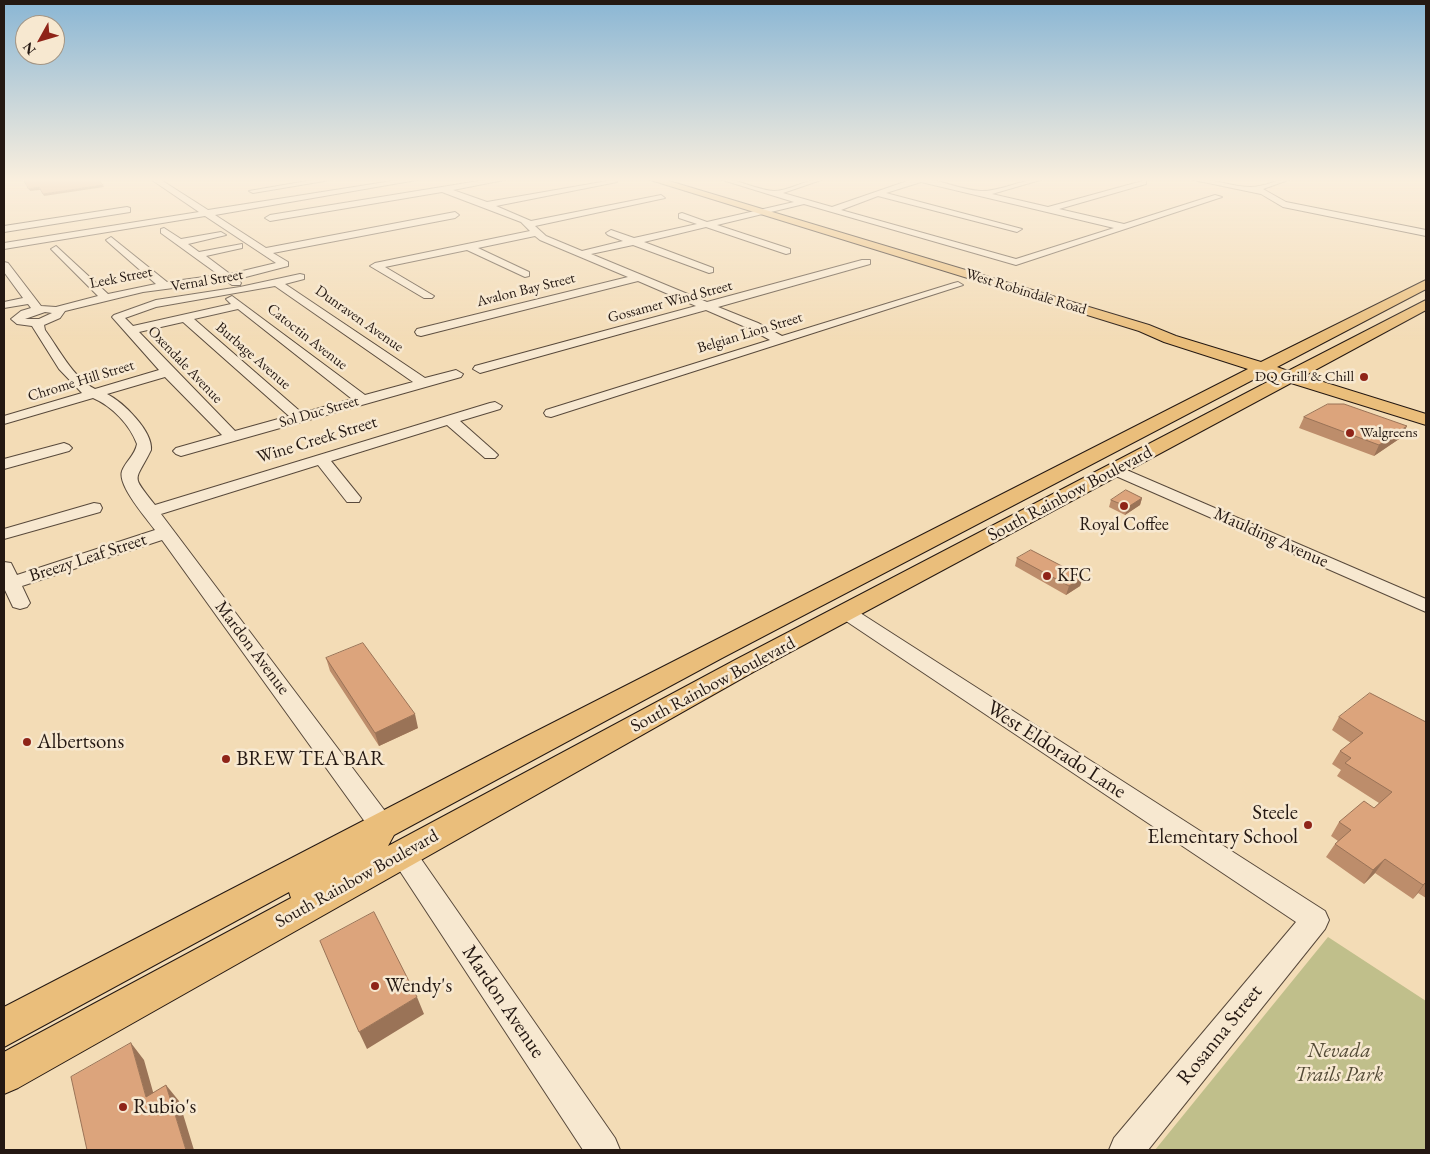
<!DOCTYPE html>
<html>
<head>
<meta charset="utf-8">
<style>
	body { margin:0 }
	#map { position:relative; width:1430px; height:1154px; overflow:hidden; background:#f3dcb6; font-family:"EB Garamond",serif }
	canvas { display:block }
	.frame { position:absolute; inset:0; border:5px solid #241812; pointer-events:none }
	.north { position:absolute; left:15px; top:15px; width:50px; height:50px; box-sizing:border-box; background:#f7e8d0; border:1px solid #a39584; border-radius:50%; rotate:231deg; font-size:14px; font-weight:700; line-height:20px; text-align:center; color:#241812 }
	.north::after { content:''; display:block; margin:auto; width:18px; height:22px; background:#8f2418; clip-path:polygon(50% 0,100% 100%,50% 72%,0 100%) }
</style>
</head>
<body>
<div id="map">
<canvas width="1430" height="1154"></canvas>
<div class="frame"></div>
<div class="north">N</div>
</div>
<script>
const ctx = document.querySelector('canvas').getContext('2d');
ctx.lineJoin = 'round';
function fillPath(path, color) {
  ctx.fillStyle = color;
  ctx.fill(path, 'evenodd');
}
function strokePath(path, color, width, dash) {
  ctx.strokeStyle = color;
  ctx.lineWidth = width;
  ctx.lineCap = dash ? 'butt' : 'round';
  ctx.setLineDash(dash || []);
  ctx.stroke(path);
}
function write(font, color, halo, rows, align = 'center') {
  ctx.font = font + ' "EB Garamond",serif';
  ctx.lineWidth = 5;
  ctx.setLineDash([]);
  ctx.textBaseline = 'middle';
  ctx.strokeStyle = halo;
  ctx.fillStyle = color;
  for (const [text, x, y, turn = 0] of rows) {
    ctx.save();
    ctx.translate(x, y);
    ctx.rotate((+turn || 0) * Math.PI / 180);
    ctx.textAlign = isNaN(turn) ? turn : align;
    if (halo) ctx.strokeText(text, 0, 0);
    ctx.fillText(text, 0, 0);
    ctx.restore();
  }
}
const green = new Path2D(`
	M 1328,937 L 1426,1001 L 1426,1150 L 1155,1150 Z`);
const minor = new Path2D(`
	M 149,178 L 158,178 L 208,210 L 411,178 L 428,178 L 215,215 L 266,248 L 455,212 L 459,215 L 455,218 L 273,253 L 288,262 L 288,266 L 238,279 L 241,283 L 240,285 L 232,285 L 226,281 L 143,292 L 65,311 L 60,318 L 44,325 L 45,330 C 59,349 73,378 95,389 L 159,370 L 112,317 L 114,315 L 156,300 L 240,287 L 300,274 L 304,275 L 304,279 L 285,284 L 425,378 L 456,370 L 463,374 L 461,377 L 181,456 L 176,454 L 173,451 L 176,448 L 222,435 L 165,377 L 107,394 C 123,402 153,431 151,450 C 135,483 130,473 155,505 L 490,403 L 495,402 L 502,406 L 500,409 L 460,421 L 495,452 L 498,455 L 495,458 L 485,458 L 447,425 L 331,461 L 361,498 L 359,502 L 347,502 L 318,465 L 161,514 L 391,819 L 395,826 L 391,833 L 382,836 L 373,833 L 162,540 L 22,586 L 30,603 L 27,607 L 20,609 L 13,607 L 4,588 L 4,562 L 11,563 L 17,575 L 155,530 C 147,519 117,485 122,471 C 126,461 135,455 137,444 C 130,425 112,406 93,398 L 4,424 L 4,416 L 82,393 L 59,369 L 32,326 L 17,324 L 11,319 L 21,311 L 31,308 L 28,304 L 4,308 L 4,302 L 23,298 L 4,272 L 4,262 L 8,263 L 41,306 L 56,307 L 98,296 L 51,249 L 56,246 L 108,294 L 156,284 L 108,242 L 106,240 L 111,237 L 167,282 L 219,275 L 161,233 L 161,229 L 164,228 L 181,239 L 221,232 L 226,235 L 188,244 L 199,252 L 242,244 L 242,248 L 206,256 L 230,274 L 276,263 L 205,216 L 4,249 L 4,243 L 199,212 ZM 275,286 L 413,382 L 365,395 L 232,296 L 226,299 L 231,304 L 133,326 L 125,318 L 156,307 ZM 238,309 L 352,399 L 302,413 L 194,319 ZM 45,312 L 52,313 L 39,319 L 25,319 ZM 183,322 L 289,416 L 235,431 L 139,332 Z
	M 324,178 L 342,178 L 253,193 L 249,191 Z
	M 497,178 L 514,178 L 453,190 L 487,202 L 613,180 L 617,182 L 496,206 L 531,221 L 661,195 L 665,198 L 535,226 L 546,236 L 582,251 L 623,241 L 608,235 L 606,233 L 611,230 L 634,238 L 697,224 L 679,218 L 679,214 L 682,213 L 707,222 L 794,202 L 716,178 C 737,178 756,190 774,191 C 789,191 808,178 827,178 L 783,193 L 832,207 L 916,178 C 938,178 959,190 981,191 C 999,192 1025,178 1047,178 L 992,194 L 1048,207 L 1146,180 L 1146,184 L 1059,209 L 1124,224 L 1215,195 L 1222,197 L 1016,265 L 804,204 L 717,225 L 790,249 L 790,253 L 786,254 L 706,227 L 644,242 L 713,268 L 713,272 L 709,273 L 633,245 L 591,254 L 707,302 L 862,260 L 870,260 L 870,264 L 718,307 L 758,323 L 782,336 L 954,283 L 958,282 L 963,285 L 551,417 L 546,416 L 544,413 L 546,410 L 770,340 L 750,329 L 706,310 L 480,373 L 473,369 L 475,366 L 696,306 L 638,281 L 421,336 L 417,335 L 415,332 L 417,329 L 628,277 L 540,240 L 535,236 L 478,248 L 529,272 L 529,276 L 525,277 L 467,250 L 385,267 L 434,296 L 432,298 L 424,298 L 370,266 L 375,263 L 530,231 L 521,222 L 442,192 L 270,221 L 265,218 L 270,215 ZM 921,182 L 1114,228 L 1016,259 L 841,210 L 878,196 L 1017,232 L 1022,229 L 886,193 Z
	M 1184,178 C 1207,176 1229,187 1251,187 C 1265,187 1279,178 1294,178 L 1263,189 L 1286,202 L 1426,230 L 1426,236 L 1283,207 L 1261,194 Z
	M 127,207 L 130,208 L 130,212 L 4,232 L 4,226 Z
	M 64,443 L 69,445 L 72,448 L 69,451 L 4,469 L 4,459 Z
	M 1115,465 L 1426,599 L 1426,612 L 1109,473 L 1107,470 Z
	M 94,503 L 100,504 L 102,508 L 100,512 L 4,539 L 4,529 Z
	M 847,607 L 854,609 L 1325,911 L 1329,920 L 1325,929 L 1148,1150 L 1109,1150 L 1114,1138 L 1296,922 L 840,617 L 837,613 L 840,609 Z
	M 403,843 L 412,846 L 615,1138 L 620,1150 L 583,1150 L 394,862 L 390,854 L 394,846 Z`);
const major = new Path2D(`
	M 644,178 L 659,178 L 1149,325 L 1176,336 L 1261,362 L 1426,280 L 1426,289 L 1277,367 L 1288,371 L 1426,300 L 1426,310 L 1304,376 L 1426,414 L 1426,425 L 1291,383 L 755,671 L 18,1088 L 4,1094 L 4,1052 L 291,898 L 289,892 L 4,1047 L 4,1007 L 525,737 L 1248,369 L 1164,342 L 1139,331 ZM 1264,374 L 1275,378 L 737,659 L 388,846 L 394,835 L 722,658 Z`);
const wall = new Path2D(`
	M 1304,417 L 1402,437 L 1374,456 L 1299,428 Z
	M 1142,498 L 1140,505 L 1125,515 L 1109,507 L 1111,500 Z
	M 1017,558 L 1083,577 L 1080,586 L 1066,595 L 1015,566 Z
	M 326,658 L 418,728 L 379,746 L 330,671 Z
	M 1339,717 L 1426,722 L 1426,898 L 1418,893 L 1413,899 L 1375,873 L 1364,884 L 1326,857 L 1335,844 L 1338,841 L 1331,836 L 1339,822 L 1374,808 L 1379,803 L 1337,776 L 1341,770 L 1332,764 L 1340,751 L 1351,743 L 1332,730 Z`);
const shadedWall = new Path2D(`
	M 103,185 L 104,187 L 44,196 L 43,194 Z
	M 39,187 L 40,190 L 30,191 L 29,189 Z
	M 1407,426 L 1402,437 L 1374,456 L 1379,445 Z
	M 1142,498 L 1140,505 L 1125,515 L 1128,507 Z
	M 1083,577 L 1080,586 L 1066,595 L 1069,586 Z
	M 415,714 L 418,728 L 379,746 L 375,733 Z
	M 1385,859 L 1375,873 L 1364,884 L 1373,870 Z
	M 1426,882 L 1418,893 L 1413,899 L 1423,885 Z
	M 417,997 L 424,1014 L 367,1049 L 359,1032 Z
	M 131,1043 L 144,1060 L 159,1113 L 146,1097 Z
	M 166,1085 L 179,1101 L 194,1150 L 186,1150 Z`);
const building = new Path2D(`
	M 23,178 L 97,178 L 103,185 L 43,194 L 39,187 L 29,189 Z
	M 1328,404 L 1344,404 L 1407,426 L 1379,445 L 1304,417 Z
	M 1126,490 L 1142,498 L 1128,507 L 1111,500 Z
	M 1031,550 L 1083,577 L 1069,586 L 1017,558 Z
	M 363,643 L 415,714 L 375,733 L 326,658 Z
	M 1370,693 L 1426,722 L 1426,723 L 1425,724 L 1426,725 L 1426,882 L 1423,885 L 1385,859 L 1373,870 L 1335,844 L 1351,830 L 1339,822 L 1364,801 L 1374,808 L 1392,792 L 1345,763 L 1351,758 L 1340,751 L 1363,733 L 1339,717 Z
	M 374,912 L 417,997 L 359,1032 L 320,941 Z
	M 131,1043 L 146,1097 L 166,1085 L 186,1150 L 87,1150 L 71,1077 Z`);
const markers = [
	[1364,377,5,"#8f2418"],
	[1350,433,5,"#8f2418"],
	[1124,506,5,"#8f2418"],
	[1047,576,5,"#8f2418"],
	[27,742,5,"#8f2418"],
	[226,759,5,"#8f2418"],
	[1308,825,5,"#8f2418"],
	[375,986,5,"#8f2418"],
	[123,1107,5,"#8f2418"]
];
const farStreetnames = [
	["Leek Street",121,278,-11],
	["Vernal Street",207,281,-10],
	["Avalon Bay Street",526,290,-14],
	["West Robindale Road",1026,292,17],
	["Gossamer Wind Street",670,302,-15],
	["Dunraven Avenue",359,319,35],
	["Belgian Lion Street",750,333,-17],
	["Catoctin Avenue",307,337,38],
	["Burbage Avenue",253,356,41],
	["Oxendale Avenue",185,365,46],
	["Chrome Hill Street",81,381,-17],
	["Sol Duc Street",319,412,-16]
];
const farPoinames = [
	["DQ Grill & Chill",1354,377],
	["Walgreens",1360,433,"left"]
];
const streetNames = [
	["Wine Creek Street",317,440,-17],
	["South Rainbow Boulevard",1070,494,-28],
	["Maulding Avenue",1271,538,24],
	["Breezy Leaf Street",88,558,-18],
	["Mardon Avenue",252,648,53],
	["South Rainbow Boulevard",713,685,-28],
	["South Rainbow Boulevard",357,879,-29]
];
const poiNames = [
	["Royal Coffee",1124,525],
	["KFC",1057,576,"left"]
];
const nearPoinames = [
	["Albertsons",37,742],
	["BREW TEA BAR",236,759],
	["Steele",1298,813,"right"],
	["Elementary School",1298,837,"right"],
	["Wendy's",385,986],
	["Rubio's",133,1107]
];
const nearStreetnames = [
	["West Eldorado Lane",1056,750,33],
	["Mardon Avenue",503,1002,56],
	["Rosanna Street",1220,1035,-51]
];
const nearParknames = [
	["Nevada",1339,1051],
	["Trails Park",1339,1075]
];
fillPath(green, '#c0bf8b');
strokePath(minor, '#58493b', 2);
strokePath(major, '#241812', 2);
fillPath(minor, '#f7e8d0');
fillPath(major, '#eabe7b');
fillPath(wall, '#bd8d6b');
fillPath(shadedWall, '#9a7357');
fillPath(building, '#dca47c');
strokePath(building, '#9a7357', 1);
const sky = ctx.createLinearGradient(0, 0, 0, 339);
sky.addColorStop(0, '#8ab6d4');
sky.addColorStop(0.53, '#faefde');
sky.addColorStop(1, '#faefde00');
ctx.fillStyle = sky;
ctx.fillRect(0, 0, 1430, 339);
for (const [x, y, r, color] of markers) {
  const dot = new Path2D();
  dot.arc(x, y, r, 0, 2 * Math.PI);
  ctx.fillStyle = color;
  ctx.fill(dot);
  strokePath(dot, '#f7e8d0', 2);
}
write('15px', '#241812', '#f7e8d0', farStreetnames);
write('15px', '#241812', '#f7e8d0', farPoinames, 'right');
write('18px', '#241812', '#f7e8d0', streetNames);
write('18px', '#241812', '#f7e8d0', poiNames);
write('21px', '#241812', '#f7e8d0', nearPoinames, 'left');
write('21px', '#241812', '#f7e8d0', nearStreetnames);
write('italic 21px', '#534a36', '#f7e8d0', nearParknames);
</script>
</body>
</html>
